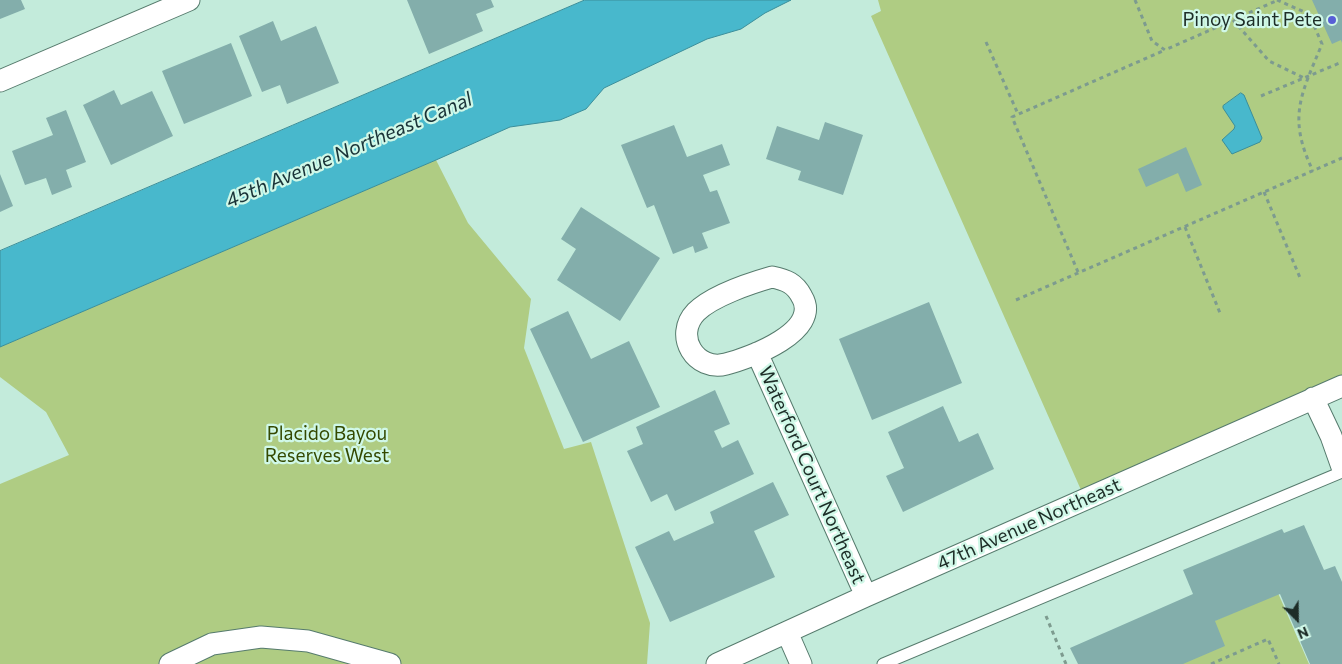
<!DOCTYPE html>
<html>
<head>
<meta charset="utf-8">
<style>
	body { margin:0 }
	#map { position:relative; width:1342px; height:664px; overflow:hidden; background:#c3ebdb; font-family:Commissioner,sans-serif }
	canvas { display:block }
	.north { position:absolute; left:1272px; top:594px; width:50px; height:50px; -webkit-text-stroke:4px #d0f8e8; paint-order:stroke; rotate:157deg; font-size:14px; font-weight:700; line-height:20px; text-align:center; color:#1d2d27 }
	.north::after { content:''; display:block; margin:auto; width:18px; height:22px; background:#1d2d27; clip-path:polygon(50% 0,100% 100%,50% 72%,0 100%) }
</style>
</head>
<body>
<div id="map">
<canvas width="1342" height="664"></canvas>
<div class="north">N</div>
</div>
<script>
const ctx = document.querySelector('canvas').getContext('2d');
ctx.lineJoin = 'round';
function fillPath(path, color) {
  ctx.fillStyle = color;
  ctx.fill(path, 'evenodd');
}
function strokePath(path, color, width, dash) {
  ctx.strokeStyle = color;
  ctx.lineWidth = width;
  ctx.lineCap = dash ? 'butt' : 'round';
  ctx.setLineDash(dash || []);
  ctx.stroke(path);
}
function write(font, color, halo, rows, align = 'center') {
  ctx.font = font + ' Commissioner,sans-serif';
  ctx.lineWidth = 4.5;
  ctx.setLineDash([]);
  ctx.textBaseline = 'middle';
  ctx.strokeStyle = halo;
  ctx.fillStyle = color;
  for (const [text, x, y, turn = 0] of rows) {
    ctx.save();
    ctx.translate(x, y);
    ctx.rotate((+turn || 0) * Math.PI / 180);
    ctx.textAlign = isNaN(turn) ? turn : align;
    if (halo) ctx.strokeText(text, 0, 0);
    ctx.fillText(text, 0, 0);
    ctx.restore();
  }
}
const green = new Path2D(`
	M 878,0 L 1342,0 L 1342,386 L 1085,499 L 871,16 L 881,11 Z
	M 436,160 L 468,223 L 531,299 L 524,348 L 564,449 L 591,442 L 650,623 L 647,664 L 0,664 L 0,484 L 69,455 L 46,412 L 0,377 L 0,347 Z
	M 1278,593 L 1309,664 L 1182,664 L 1214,621 Z`);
const water = new Path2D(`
	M 585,0 L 791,0 L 765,13 L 741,29 L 707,39 L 604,88 L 586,109 L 560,120 L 510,127 L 436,160 L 0,347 L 0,251 Z
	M 1241,93 L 1244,95 L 1262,138 L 1260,142 L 1232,154 L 1222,140 L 1234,129 L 1235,126 L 1223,108 L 1223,106 Z`);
const building = new Path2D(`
	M 0,0 L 21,0 L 25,9 L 0,19 Z
	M 407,0 L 491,0 L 494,7 L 476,14 L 483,31 L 429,54 Z
	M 1312,0 L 1342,0 L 1342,43 L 1341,40 L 1332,44 Z
	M 273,21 L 281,41 L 316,26 L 339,83 L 287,104 L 280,85 L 262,92 L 239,36 Z
	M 231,43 L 252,96 L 184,124 L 162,71 Z
	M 114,90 L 121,105 L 152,91 L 173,136 L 111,165 L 83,105 Z
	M 66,110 L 86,162 L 66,170 L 72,187 L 52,195 L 46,178 L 25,185 L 12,151 L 53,135 L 46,118 Z
	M 825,122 L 863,135 L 843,195 L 798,180 L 801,171 L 766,159 L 777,126 L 819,140 Z
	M 674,125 L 687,157 L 722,144 L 730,165 L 703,175 L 710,192 L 717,190 L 730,223 L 702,233 L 708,248 L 695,253 L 693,246 L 673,254 L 654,205 L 647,208 L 621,145 Z
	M 1186,147 L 1202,185 L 1186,192 L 1178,173 L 1146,187 L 1138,169 Z
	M 0,174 L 13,206 L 0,212 Z
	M 581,207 L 660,258 L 620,321 L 557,280 L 576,249 L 561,239 Z
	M 929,302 L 962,383 L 872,420 L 839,339 Z
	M 568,311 L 591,359 L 629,341 L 660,407 L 583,442 L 530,329 Z
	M 715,390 L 730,424 L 714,431 L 722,448 L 738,440 L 754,474 L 675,511 L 667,494 L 651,502 L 627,451 L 643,444 L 636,427 Z
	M 943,406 L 959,442 L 978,433 L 994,469 L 903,512 L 886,476 L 904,468 L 888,432 Z
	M 773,482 L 789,515 L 754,531 L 775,577 L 670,622 L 635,547 L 669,531 L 674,541 L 714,523 L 710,512 Z
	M 1304,525 L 1324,570 L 1335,566 L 1342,582 L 1342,664 L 1310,664 L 1280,594 L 1215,621 L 1225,646 L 1183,664 L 1078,664 L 1070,648 L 1193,594 L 1183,570 L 1282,529 L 1284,533 Z`);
const path = new Path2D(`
	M 1135,0 L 1152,41 L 1165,50 L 1278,0
	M 1277,0 L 1309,14 L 1322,44 C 1301,95 1287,117 1313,171
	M 1233,20 L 1269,61 L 1304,78
	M 986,42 L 1018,114
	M 1261,96 L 1342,62
	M 1264,192 L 1301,280
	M 1185,227 L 1220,313
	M 1078,272 L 1012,117 L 1165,50
	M 1016,300 L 1342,158
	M 1046,616 L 1066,664
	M 1211,664 L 1268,639 L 1279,664`);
const service = new Path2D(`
	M 883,664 L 1342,472`);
const minor = new Path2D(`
	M 0,81 L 189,0
	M 772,277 C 786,280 795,283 802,297 C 822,331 750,358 726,364 C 696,372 673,336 696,312 C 712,296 751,283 772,277 Z
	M 757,353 L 866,596
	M 1313,398 L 1331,436 L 1342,467
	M 787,632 L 801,664
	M 170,664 L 212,644 L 261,637 L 308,641 L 390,664
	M 717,664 L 866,596 L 1342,386`);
const markers = [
	[1332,20,5,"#585fd6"]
];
const poiNames = [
	["Pinoy Saint Pete",1322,20]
];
const parkNames = [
	["Placido Bayou",327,434],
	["Reserves West",327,456]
];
const streetNames = [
	["Waterford Court Northeast",812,475,66],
	["47th Avenue Northeast",1029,524,-24]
];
const waterNames = [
	["45th Avenue Northeast Canal",349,150,-23]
];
fillPath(green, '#afcc83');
fillPath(water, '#48b8cc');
strokePath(water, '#3b8e9a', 1);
fillPath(building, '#83aeab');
strokePath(service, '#567b6d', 13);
strokePath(minor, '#567b6d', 23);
strokePath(path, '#7d9b8f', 3, [4, 4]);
strokePath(service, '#fff', 11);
strokePath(minor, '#fff', 21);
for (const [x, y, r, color] of markers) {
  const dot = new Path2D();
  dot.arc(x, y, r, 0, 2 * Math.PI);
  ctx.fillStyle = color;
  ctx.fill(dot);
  strokePath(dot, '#d0f8e8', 2);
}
write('19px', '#1d2d27', '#d0f8e8', poiNames, 'right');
write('19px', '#344900', '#d0f8e8', parkNames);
write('19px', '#1d2d27', '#d0f8e8', streetNames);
write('italic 20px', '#193237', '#d0f8e8', waterNames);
</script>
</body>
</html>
